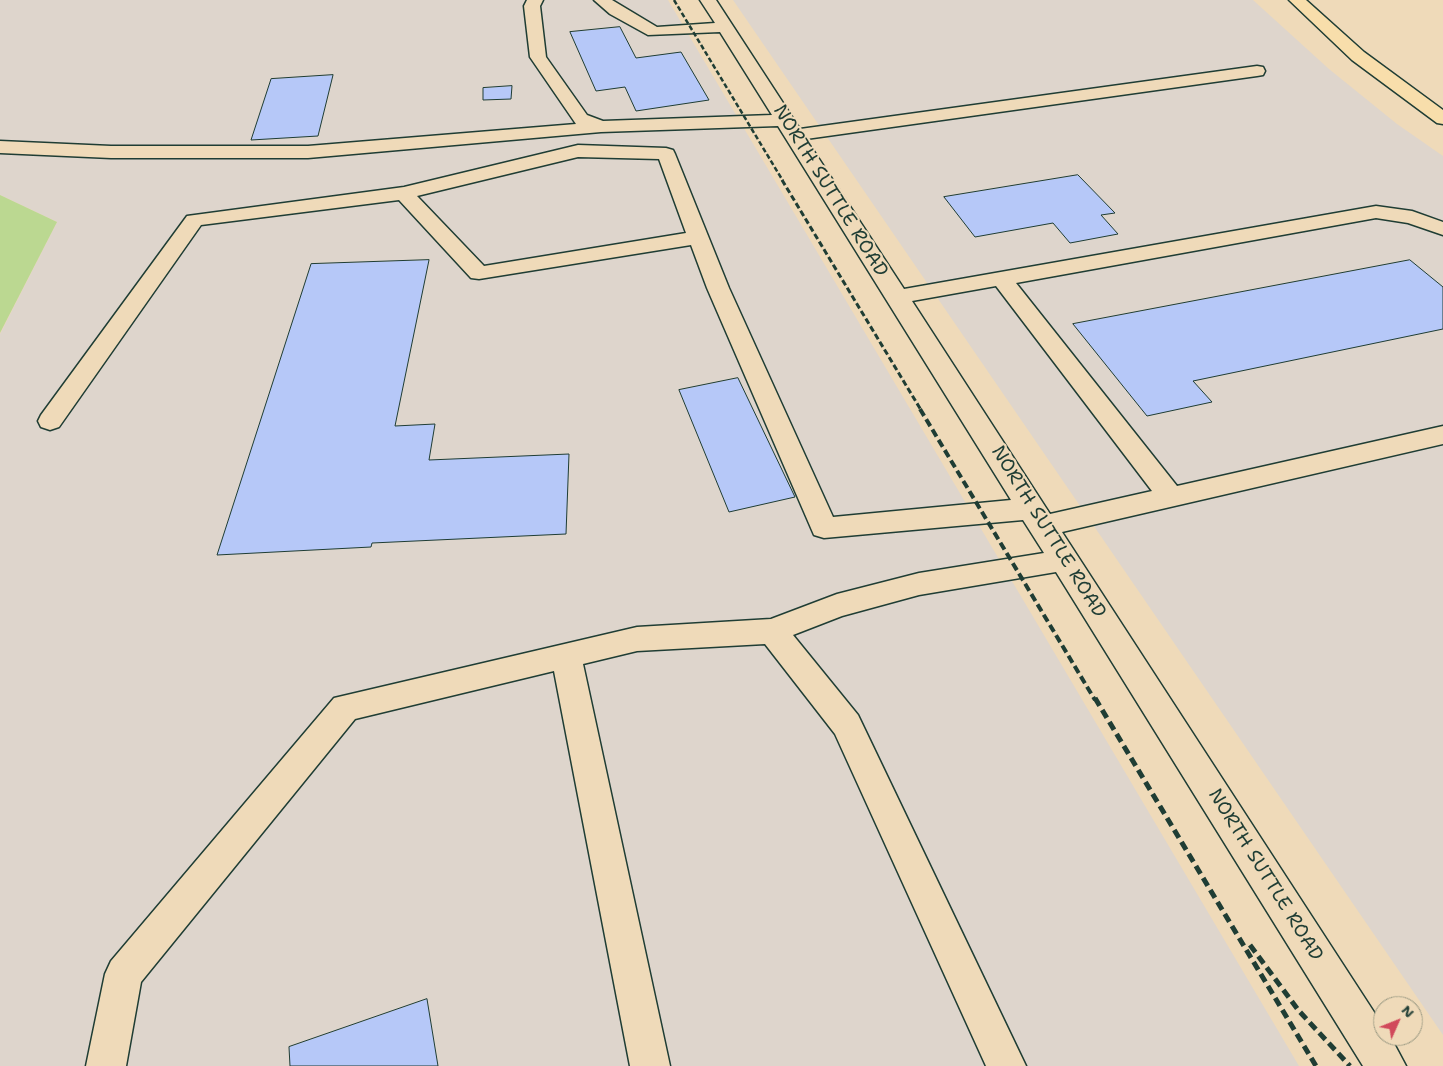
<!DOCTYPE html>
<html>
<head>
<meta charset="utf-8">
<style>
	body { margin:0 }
	#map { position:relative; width:1443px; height:1066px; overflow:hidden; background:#efdab9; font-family:"Shantell Sans",sans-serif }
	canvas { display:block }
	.north { position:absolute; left:1373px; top:996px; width:50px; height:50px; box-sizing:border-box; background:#efdab9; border:1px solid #9c9b84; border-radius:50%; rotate:46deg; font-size:14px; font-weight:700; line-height:20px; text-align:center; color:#1f3d34 }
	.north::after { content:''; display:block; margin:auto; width:18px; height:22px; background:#d1495b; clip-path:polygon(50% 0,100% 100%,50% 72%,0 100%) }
</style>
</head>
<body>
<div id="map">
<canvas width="1443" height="1066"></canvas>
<div class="north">N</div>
</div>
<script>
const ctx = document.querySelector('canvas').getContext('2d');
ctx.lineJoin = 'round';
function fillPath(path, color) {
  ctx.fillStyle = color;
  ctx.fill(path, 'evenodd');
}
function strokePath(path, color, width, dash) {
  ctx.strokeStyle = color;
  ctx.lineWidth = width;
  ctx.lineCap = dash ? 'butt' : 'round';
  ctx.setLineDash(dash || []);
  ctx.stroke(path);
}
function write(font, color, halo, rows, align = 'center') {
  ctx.font = font + ' "Shantell Sans",sans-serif';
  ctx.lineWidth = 4.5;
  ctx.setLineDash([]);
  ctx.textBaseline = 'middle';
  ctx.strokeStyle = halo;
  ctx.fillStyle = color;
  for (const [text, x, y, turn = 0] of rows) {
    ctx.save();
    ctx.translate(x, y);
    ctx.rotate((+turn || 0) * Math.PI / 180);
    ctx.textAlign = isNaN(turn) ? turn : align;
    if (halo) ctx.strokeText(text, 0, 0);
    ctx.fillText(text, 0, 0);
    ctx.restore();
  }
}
const built = new Path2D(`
	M 0,0 L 668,0 L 1299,1066 L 0,1066 L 0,334 L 57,222 L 0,195 Z
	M 733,0 L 1253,0 L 1329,69 L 1397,124 L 1443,156 L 1443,1035 Z`);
const green = new Path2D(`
	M 0,195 L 57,222 L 0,333 Z`);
const building = new Path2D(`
	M 620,27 L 636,58 L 681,52 L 709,100 L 636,111 L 625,87 L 596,91 L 570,32 Z
	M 333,75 L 318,136 L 251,140 L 271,79 Z
	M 512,86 L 511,99 L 483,100 L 483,88 Z
	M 1078,175 L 1115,213 L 1101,215 L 1118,234 L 1070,243 L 1053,223 L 975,237 L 944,197 Z
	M 429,260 L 395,426 L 435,424 L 429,460 L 569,454 L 566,534 L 372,543 L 371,547 L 217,555 L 311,264 Z
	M 1410,260 L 1443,287 L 1443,329 L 1193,381 L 1212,402 L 1147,416 L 1073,324 Z
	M 738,378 L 795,497 L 729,512 L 679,390 Z
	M 427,999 L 438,1066 L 290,1066 L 289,1047 Z`);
const minor = new Path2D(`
	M 527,0 L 543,0 L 540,6 L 546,57 L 587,115 L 603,121 L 772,115 L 720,32 L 648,35 L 610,14 L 594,0 L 612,0 L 657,27 L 715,23 L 700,0 L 716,0 L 800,129 L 1257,66 L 1263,67 L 1265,71 L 1263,75 L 1257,76 L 806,139 L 904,289 L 1376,206 L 1412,211 L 1443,222 L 1443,235 L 1408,223 L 1376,218 L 1016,283 L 1177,486 L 1443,426 L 1443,444 L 1062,532 L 1383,1026 L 1383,1036 L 1390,1036 L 1406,1066 L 1363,1066 L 1056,572 L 919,595 L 842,616 L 793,635 L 858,715 L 1026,1066 L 986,1066 L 835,734 L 765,644 L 637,651 L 583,664 L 670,1066 L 630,1066 L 554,671 L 355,719 L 141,982 L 126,1066 L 86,1066 L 105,974 L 111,961 L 334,698 L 637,627 L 771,619 L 837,594 L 919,573 L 1044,553 L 1023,520 L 824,538 L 814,535 L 707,288 L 691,245 L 479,279 L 471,278 L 399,200 L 201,225 L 59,427 L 50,430 L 41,427 L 38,421 L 41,415 L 187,216 L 404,187 L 578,145 L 666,148 L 673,150 L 675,154 L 729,288 L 833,517 L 1011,500 L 778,126 L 601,132 L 308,158 L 111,158 L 0,153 L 0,141 L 111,146 L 308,146 L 576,124 L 530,57 L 524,6 ZM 578,157 L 659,159 L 686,233 L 484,266 L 417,196 ZM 996,286 L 1152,491 L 1050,514 L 912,301 Z`);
const major = new Path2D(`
	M 1289,0 L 1306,0 L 1364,52 L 1443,110 L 1443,124 L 1437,123 L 1352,60 Z`);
const railFar3 = new Path2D(`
	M 674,0 L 783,181`);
const railFar2 = new Path2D(`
	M 782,180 L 921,410`);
const railFar1 = new Path2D(`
	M 920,409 L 1095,700`);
const rail = new Path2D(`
	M 1095,698 L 1316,1066
	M 1250,945 L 1299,1011 L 1350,1066`);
const streetNames = [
	["NORTH SUTTLE ROAD",830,191,58],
	["NORTH SUTTLE ROAD",1048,532,58],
	["NORTH SUTTLE ROAD",1265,875,58]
];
fillPath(built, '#ded5cc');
fillPath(green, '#bbd891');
fillPath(building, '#b6c8f8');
strokePath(building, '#1f3d34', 1);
strokePath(minor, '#1f3d34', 3);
strokePath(major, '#1f3d34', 3);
fillPath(minor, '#efdab9');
fillPath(major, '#f8deab');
strokePath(railFar3, '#1f3d34', 2.5, [5, 2.5]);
strokePath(railFar2, '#1f3d34', 3, [6, 3]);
strokePath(railFar1, '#1f3d34', 4, [8, 4]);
strokePath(rail, '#1f3d34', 5, [9, 5]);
write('19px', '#1f3d34', '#efdab9', streetNames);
</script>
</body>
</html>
